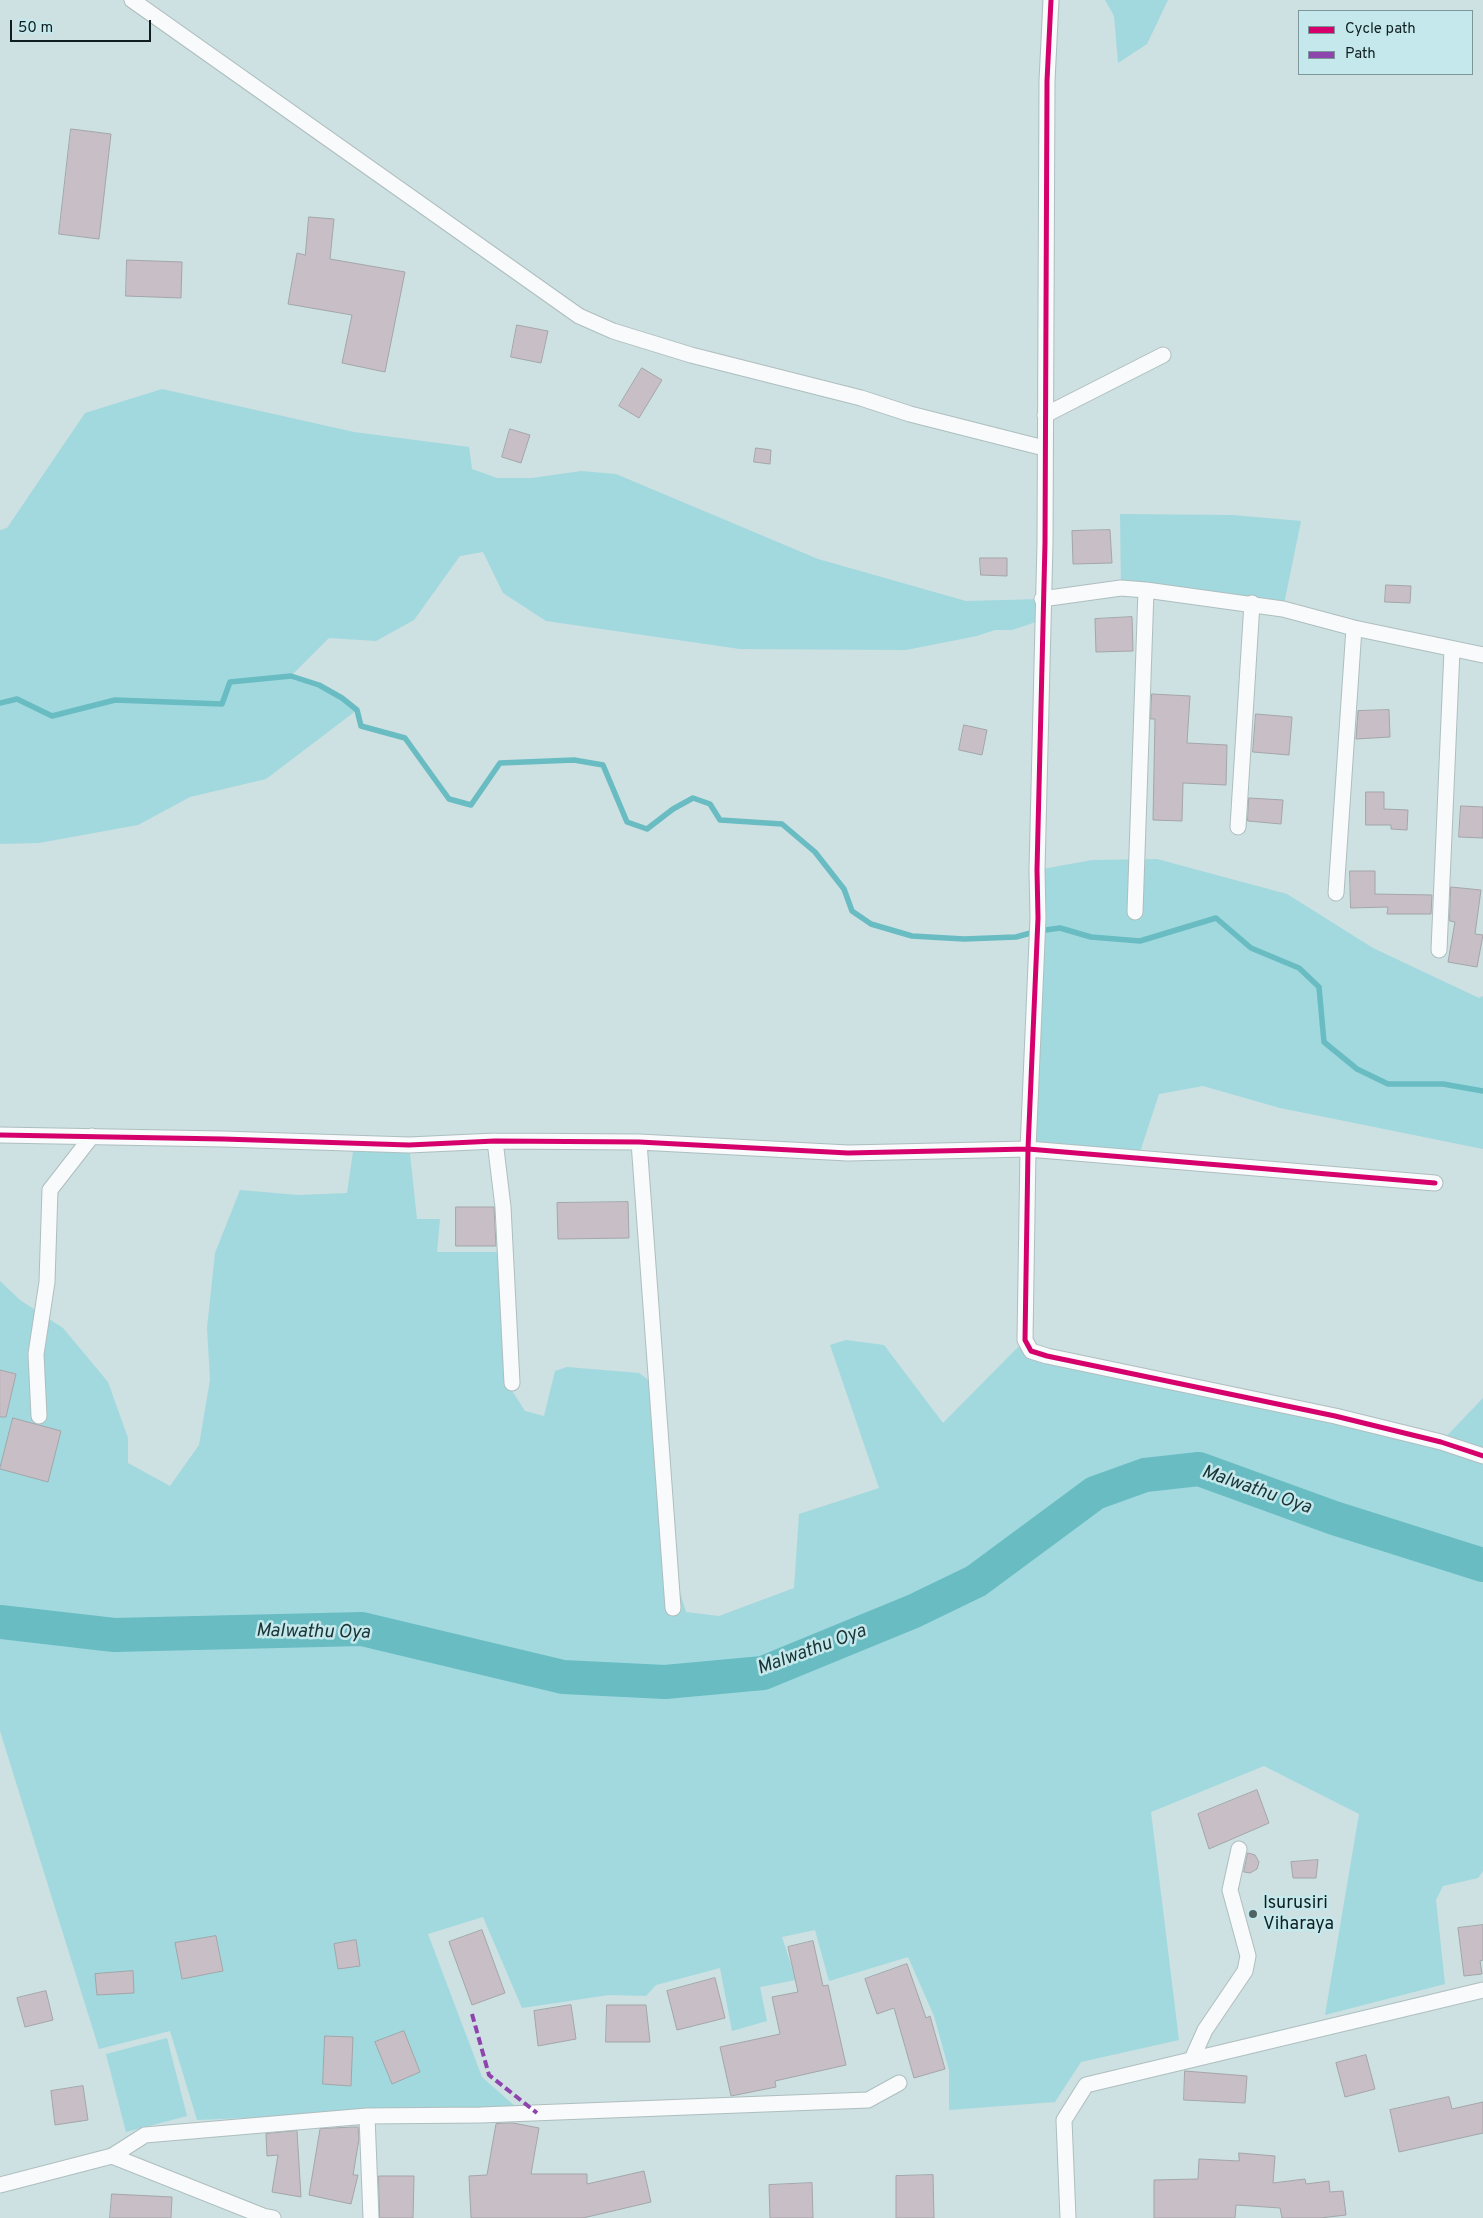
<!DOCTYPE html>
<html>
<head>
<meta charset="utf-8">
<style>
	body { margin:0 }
	#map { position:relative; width:1483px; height:2218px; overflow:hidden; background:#cde0e2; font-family:Overpass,sans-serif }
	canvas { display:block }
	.legend { position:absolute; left:1298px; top:10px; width:175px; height:65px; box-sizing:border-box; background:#c4e8eb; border:1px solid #7c9799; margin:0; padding:6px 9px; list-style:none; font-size:15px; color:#101e1f }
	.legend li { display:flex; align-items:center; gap:10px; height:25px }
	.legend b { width:25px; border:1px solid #7c9799 }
	.scale { position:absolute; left:10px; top:20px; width:141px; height:22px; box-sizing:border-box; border:2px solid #101e1f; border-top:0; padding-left:6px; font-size:15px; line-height:18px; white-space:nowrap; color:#101e1f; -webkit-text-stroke:4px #c4e8eb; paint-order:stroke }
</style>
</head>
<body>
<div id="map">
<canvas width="1483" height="2218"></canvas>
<ul class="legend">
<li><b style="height:6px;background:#d6006c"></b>Cycle path</li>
<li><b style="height:6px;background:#8e44ad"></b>Path</li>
</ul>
<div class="scale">50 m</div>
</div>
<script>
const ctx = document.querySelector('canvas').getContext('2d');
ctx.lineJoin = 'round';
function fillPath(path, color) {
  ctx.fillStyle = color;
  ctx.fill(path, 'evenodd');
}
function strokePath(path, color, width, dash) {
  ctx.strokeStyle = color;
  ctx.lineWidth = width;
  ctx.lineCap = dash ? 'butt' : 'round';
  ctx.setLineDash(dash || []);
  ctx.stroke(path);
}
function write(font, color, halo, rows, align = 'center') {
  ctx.font = font + ' Overpass,sans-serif';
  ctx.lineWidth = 5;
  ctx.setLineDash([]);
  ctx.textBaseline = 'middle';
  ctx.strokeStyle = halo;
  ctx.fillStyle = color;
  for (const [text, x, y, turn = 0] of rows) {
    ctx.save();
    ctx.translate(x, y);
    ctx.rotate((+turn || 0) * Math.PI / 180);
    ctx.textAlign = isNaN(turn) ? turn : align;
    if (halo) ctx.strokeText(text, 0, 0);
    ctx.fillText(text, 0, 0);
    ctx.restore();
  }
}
const green = new Path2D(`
	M 1105,0 L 1168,0 L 1147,44 L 1118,63 L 1114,16 Z
	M 162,389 L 354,432 L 469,447 L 472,469 L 497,478 L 532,478 L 581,471 L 616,474 L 818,559 L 966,601 L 1042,599 L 1042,620 L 1012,630 L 995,630 L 977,636 L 906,650 L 740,649 L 546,621 L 503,593 L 483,552 L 460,556 L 414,620 L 376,641 L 329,638 L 291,676 L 319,685 L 342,698 L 357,710 L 266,779 L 190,797 L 138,825 L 39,843 L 0,844 L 0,530 L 7,528 L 85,413 Z
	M 1120,514 L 1233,515 L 1301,521 L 1283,609 L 1121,588 Z
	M 1157,859 L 1287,894 L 1373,948 L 1479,998 L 1483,996 L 1483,1149 L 1280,1108 L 1203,1086 L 1159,1094 L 1138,1158 L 1028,1149 L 1037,870 L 1092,860 Z
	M 354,1145 L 409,1145 L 417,1219 L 440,1219 L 437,1252 L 501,1252 L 509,1386 L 525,1411 L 544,1416 L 555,1371 L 567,1367 L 639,1373 L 651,1382 L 674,1573 L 686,1612 L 719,1616 L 794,1588 L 799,1514 L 879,1488 L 830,1345 L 846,1340 L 884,1345 L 943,1423 L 1025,1340 L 1031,1351 L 1441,1442 L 1483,1398 L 1483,1871 L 1478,1878 L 1443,1886 L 1436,1900 L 1445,1984 L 1325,2015 L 1359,1814 L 1264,1766 L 1151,1812 L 1179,2040 L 1081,2062 L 1055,2102 L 949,2110 L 949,2070 L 934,2016 L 908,1957 L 829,1981 L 815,1930 L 782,1937 L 796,1980 L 760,1987 L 767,2021 L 732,2031 L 720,1968 L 656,1985 L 646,1996 L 609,1995 L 522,2008 L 483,1917 L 428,1934 L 482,2077 L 516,2107 L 197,2120 L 170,2031 L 99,2049 L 0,1731 L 0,1281 L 20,1300 L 63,1328 L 108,1382 L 128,1438 L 128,1463 L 170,1486 L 199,1445 L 210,1380 L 207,1328 L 215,1253 L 240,1190 L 298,1195 L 347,1193 Z
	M 167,2038 L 187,2116 L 126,2132 L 106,2054 Z`);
const stream = new Path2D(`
	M 0,703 L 17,699 L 52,716 L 115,700 L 222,704 L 230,682 L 291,676 L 319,685 L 342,698 L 357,710 L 361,726 L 405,738 L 449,799 L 471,805 L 500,763 L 574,760 L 603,765 L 627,822 L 647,829 L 673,809 L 693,798 L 710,804 L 720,820 L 782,824 L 815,852 L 844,889 L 852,911 L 871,924 L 912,936 L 964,939 L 1016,937 L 1038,931 L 1060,928 L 1091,937 L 1140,941 L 1216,918 L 1251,948 L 1299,968 L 1319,987 L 1324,1042 L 1357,1069 L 1388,1084 L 1443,1084 L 1483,1091`);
const river = new Path2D(`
	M 0,1622 L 114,1635 L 362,1629 L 563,1677 L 665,1682 L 763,1673 L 914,1611 L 976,1581 L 1095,1493 L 1145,1475 L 1199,1469 L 1334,1518 L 1483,1565`);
const building = new Path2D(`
	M 71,129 L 111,134 L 99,239 L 59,234 Z
	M 309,217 L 334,219 L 330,259 L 405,272 L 385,372 L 342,363 L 352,315 L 288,304 L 297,253 L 305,255 Z
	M 127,260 L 182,262 L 181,298 L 126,296 Z
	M 517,325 L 548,331 L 541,363 L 511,357 Z
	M 642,368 L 662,380 L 639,418 L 619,406 Z
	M 510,429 L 530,435 L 521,463 L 502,457 Z
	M 756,448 L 771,450 L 770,464 L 754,462 Z
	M 1110,530 L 1112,563 L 1073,564 L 1072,531 Z
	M 980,558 L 1007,558 L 1007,576 L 981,575 Z
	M 1386,585 L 1411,586 L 1410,603 L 1385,602 Z
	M 1132,617 L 1133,651 L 1096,652 L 1095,619 Z
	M 1152,694 L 1190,696 L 1187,743 L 1227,745 L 1226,785 L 1183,783 L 1182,821 L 1153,820 L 1155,719 L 1151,719 Z
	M 1389,710 L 1390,737 L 1356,739 L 1358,711 Z
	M 1256,714 L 1292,717 L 1289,755 L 1253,752 Z
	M 964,725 L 987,730 L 982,755 L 959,750 Z
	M 1366,792 L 1384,792 L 1384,809 L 1408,810 L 1407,830 L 1391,829 L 1391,825 L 1366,825 Z
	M 1249,798 L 1283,800 L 1281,824 L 1248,821 Z
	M 1461,806 L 1483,807 L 1483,838 L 1459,837 Z
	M 1350,871 L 1375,871 L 1375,894 L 1432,895 L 1431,914 L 1387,914 L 1388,907 L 1351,908 Z
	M 1451,887 L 1481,890 L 1475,934 L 1483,935 L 1477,967 L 1448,962 L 1455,922 L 1450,921 Z
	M 628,1202 L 629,1238 L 558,1239 L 557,1203 Z
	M 456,1207 L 494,1207 L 496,1246 L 456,1246 Z
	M 0,1370 L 16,1374 L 6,1417 L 0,1417 Z
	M 13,1418 L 61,1431 L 48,1482 L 0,1469 Z
	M 1257,1790 L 1269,1823 L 1209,1849 L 1198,1814 Z
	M 1248,1853 L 1255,1855 L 1259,1862 L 1257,1869 L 1250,1873 L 1244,1872 Z
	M 1318,1860 L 1316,1878 L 1293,1878 L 1291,1862 Z
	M 1483,1925 L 1483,1960 L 1480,1961 L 1482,1974 L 1464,1976 L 1458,1928 Z
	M 482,1930 L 505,1993 L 472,2005 L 449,1942 Z
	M 216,1936 L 223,1971 L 182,1979 L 175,1943 Z
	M 356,1940 L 360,1966 L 338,1969 L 334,1944 Z
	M 813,1941 L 823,1986 L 828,1985 L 846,2065 L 775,2081 L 776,2087 L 731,2096 L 720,2047 L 780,2034 L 772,1997 L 798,1992 L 788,1947 Z
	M 907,1964 L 926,2018 L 930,2016 L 945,2069 L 914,2078 L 894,2008 L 877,2014 L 865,1979 Z
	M 133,1971 L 134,1993 L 97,1995 L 95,1974 Z
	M 715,1978 L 725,2018 L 677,2030 L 667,1991 Z
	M 46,1991 L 53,2020 L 25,2027 L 17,1998 Z
	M 571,2005 L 576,2039 L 538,2046 L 534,2011 Z
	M 607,2005 L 646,2005 L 650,2042 L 606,2042 Z
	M 404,2031 L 420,2072 L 392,2084 L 375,2042 Z
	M 325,2036 L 353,2037 L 351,2086 L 323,2084 Z
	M 1366,2055 L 1375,2089 L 1345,2097 L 1336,2063 Z
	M 1185,2071 L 1247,2076 L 1245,2103 L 1184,2100 Z
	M 83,2086 L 88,2120 L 55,2125 L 51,2091 Z
	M 1449,2097 L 1452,2109 L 1483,2102 L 1483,2133 L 1399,2152 L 1390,2110 Z
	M 513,2123 L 539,2128 L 531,2174 L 587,2174 L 587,2184 L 644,2171 L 651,2202 L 583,2218 L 471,2218 L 469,2176 L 487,2175 L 496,2124 Z
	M 354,2127 L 358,2127 L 359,2139 L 353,2175 L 358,2175 L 351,2204 L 309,2195 L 320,2129 Z
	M 297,2131 L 301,2197 L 272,2192 L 278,2155 L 267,2156 L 266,2134 Z
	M 1239,2153 L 1275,2156 L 1273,2183 L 1305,2179 L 1306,2184 L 1329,2181 L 1330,2192 L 1343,2191 L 1346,2215 L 1320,2218 L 1282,2218 L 1280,2208 L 1236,2205 L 1235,2218 L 1154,2218 L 1154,2180 L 1198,2179 L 1199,2159 L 1239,2161 Z
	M 933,2175 L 934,2218 L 896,2218 L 896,2176 Z
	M 379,2176 L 414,2176 L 413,2218 L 380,2218 Z
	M 812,2183 L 813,2218 L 770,2218 L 769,2185 Z
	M 112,2194 L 172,2197 L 171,2218 L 110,2218 Z`);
const minor = new Path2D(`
	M 132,0 L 579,316 L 613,331 L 691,355 L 861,398 L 910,414 L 1044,448
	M 1051,0 L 1047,81 L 1045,543 L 1037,870 L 1038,918 L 1028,1149 L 1025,1340 L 1031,1351 L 1047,1356 L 1335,1416 L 1441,1442 L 1483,1456
	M 1045,415 L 1163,355
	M 1042,599 L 1121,588 L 1146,590 L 1283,609 L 1354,628 L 1483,655
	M 1238,827 L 1252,603
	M 1336,893 L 1354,628
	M 1135,912 L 1146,590
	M 1439,950 L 1452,650
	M 0,1135 L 223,1139 L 409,1145 L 495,1141 L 639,1142 L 848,1153 L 1028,1149 L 1435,1183
	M 495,1141 L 503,1207 L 512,1383
	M 639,1142 L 673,1608
	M 39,1416 L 36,1354 L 47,1282 L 50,1190 L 92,1136
	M 1192,2059 L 1205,2030 L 1245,1971 L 1248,1956 L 1230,1890 L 1239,1849
	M 367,2116 L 371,2218
	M 112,2156 L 145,2135 L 367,2116 L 481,2115 L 868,2100 L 899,2083
	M 0,2185 L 112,2156 L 263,2216 L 273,2218
	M 1068,2218 L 1064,2120 L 1086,2085 L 1483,1990`);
const quiet = new Path2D(`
	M 472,2014 L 489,2075 L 537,2113`);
const cycleway = new Path2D(`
	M 1051,0 L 1047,81 L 1045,543 L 1037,870 L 1038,918 L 1028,1149 L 1025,1340 L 1031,1351 L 1047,1356 L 1335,1416 L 1441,1442 L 1483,1456
	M 0,1135 L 223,1139 L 409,1145 L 495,1141 L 639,1142 L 848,1153 L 1028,1149 L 1435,1183`);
const markers = [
	[1253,1914,5,"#526263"]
];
const poiNames = [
	["Isurusiri",1263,1904],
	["Viharaya",1263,1925]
];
const waterNames = [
	["Malwathu Oya",1256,1491,19],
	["Malwathu Oya",313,1633,1],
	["Malwathu Oya",812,1651,-20]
];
fillPath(green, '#a1d9de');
strokePath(stream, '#68bcc2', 5.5);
strokePath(river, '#68bcc2', 34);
fillPath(building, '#c8bec5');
strokePath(building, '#a3a6a9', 1);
strokePath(minor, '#aebebf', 17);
strokePath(minor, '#f8fafb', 15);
strokePath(quiet, '#8e44ad', 4, [8, 4]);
strokePath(cycleway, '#d6006c', 5);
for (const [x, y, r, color] of markers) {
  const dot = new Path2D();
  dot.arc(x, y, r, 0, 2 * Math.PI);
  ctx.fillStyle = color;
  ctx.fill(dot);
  strokePath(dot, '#c4e8eb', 2);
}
write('18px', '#101e1f', '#c4e8eb', poiNames, 'left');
write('italic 19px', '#1a3335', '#c4e8eb', waterNames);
</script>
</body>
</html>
